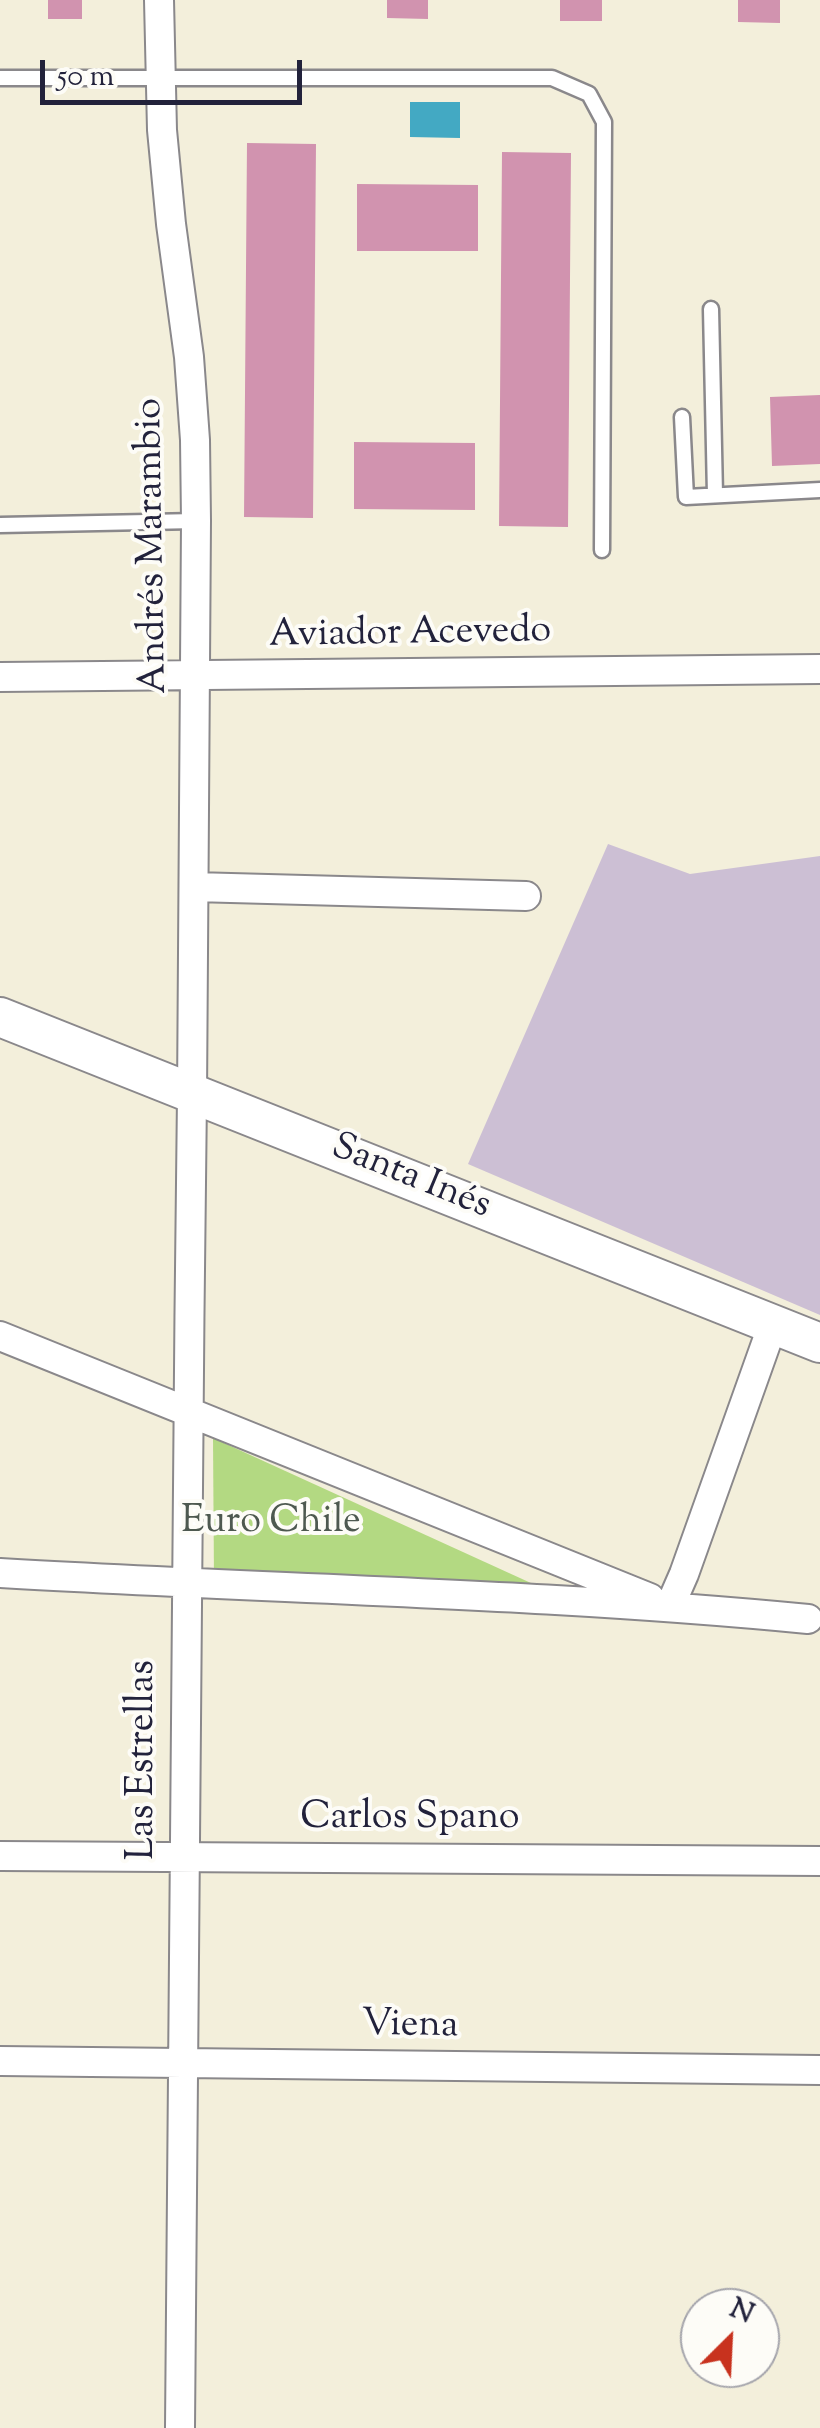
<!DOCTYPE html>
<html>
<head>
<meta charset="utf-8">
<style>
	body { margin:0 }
	#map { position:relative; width:820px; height:2428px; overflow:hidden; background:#f3efdb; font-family:"Sorts Mill Goudy",serif }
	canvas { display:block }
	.north { position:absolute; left:680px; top:2288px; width:100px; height:100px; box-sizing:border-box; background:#fdfcf7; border:2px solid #a5a5ac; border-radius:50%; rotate:24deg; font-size:28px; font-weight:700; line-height:40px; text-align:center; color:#22223b }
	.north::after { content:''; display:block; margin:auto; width:35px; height:45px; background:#c8321e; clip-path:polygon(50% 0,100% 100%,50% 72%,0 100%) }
	.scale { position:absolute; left:40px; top:60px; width:262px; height:45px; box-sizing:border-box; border:5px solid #22223b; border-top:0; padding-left:12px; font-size:30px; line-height:35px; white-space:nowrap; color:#22223b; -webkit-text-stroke:8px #fdfcf7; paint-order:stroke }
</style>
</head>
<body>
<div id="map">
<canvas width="820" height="2428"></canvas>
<div class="north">N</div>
<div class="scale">50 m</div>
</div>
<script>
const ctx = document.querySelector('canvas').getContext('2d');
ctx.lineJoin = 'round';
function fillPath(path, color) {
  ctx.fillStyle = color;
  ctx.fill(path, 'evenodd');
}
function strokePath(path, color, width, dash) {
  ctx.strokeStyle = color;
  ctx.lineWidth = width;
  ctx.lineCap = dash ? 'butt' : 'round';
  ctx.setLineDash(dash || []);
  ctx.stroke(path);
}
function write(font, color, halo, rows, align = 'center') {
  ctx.font = font + ' "Sorts Mill Goudy",serif';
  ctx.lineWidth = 8;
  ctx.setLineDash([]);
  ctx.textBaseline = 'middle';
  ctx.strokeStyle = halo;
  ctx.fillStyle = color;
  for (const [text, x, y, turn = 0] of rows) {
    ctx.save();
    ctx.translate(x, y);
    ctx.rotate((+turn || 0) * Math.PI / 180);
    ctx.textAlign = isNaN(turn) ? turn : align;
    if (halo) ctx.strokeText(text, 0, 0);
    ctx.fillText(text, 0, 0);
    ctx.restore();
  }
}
const industrial = new Path2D(`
	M 608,844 L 690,874 L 820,856 L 820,1315 L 468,1164 Z`);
const green = new Path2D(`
	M 213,1438 L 555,1594 L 214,1581 Z`);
const water = new Path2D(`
	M 410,102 L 460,102 L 460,138 L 410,137 Z`);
const building = new Path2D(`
	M 48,0 L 82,0 L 82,19 L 48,19 Z
	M 387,0 L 428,0 L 428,19 L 387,18 Z
	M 560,0 L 602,0 L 602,21 L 560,21 Z
	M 738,0 L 780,0 L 780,23 L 738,22 Z
	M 247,143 L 316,144 L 313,518 L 244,517 Z
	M 502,152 L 571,153 L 568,527 L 499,526 Z
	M 357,184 L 478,185 L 478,251 L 357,251 Z
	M 820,395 L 820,464 L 772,466 L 770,397 Z
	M 354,442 L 475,443 L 475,510 L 354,509 Z`);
const lane = new Path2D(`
	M 0,78 L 552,78 L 589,94 L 604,122 L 602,550
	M 711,309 L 715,495
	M 682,417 L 686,497 L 820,490
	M 0,525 L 196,521`);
const street = new Path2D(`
	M 159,0 L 162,130 L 171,224 L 189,357 L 195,440 L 196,521 C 194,712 195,904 192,1096 C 187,1540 181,1984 180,2428
	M 0,677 L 820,669
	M 194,887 L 526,896
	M 0,1336 L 650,1598
	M 0,1573 C 269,1589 540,1593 808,1619
	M 670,1606 L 684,1574 L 773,1324
	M 0,1856 L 820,1861
	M 0,2061 L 820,2070`);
const secondary = new Path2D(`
	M 0,1017 L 820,1343`);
const streetNames = [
	["Andrés Marambio",155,546,-91],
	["Aviador Acevedo",410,636,-1],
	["Santa Inés",410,1179,22],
	["Las Estrellas",146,1760,-90],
	["Carlos Spano",410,1821],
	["Viena",410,2028,1]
];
const parkNames = [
	["Euro Chile",271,1525]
];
fillPath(industrial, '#ccbfd4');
fillPath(green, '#b3d982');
fillPath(water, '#43a9c3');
fillPath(building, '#d193af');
strokePath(lane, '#8a888b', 19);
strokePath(street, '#8a888b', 32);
strokePath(secondary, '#8a888b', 42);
strokePath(lane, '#fff', 14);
strokePath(street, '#fff', 28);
strokePath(secondary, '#fff', 38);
write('38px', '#22223b', '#fdfcf7', streetNames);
write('38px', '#4e5950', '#fdfcf7', parkNames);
</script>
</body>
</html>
